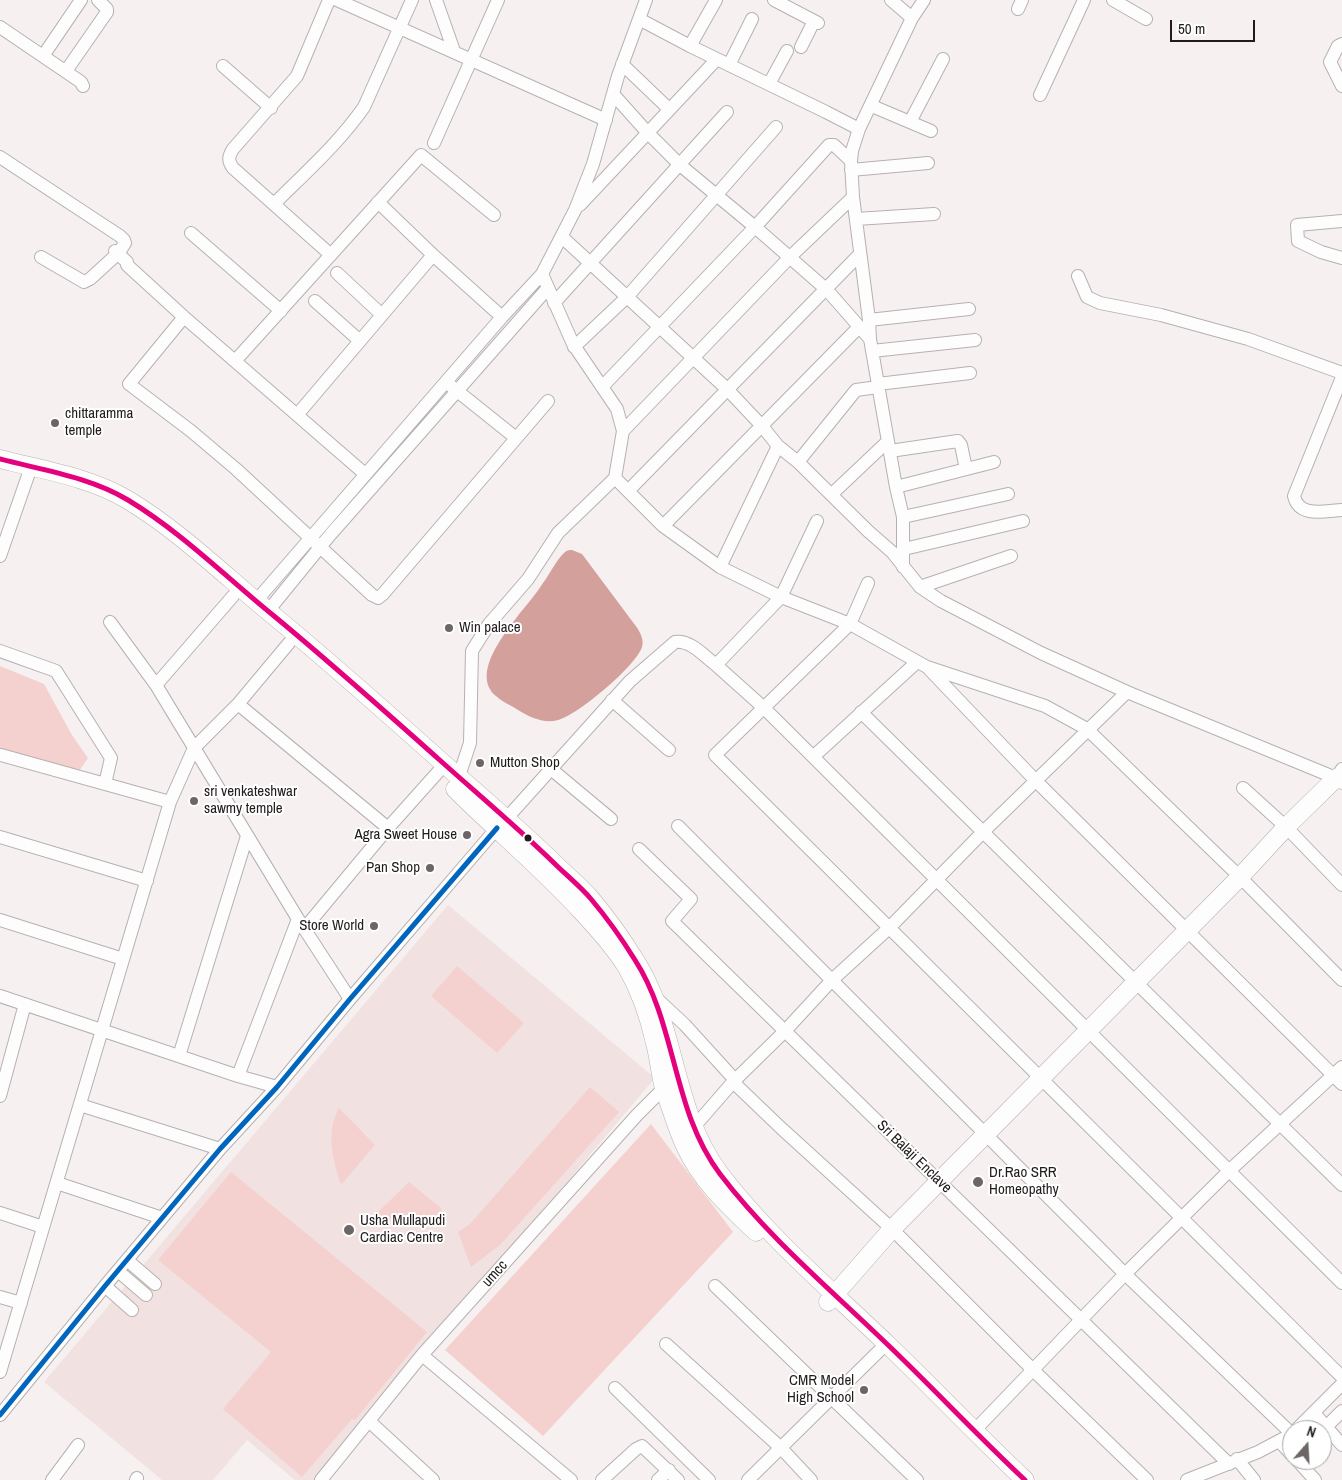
<!DOCTYPE html>
<html>
<head>
<meta charset="utf-8">
<style>
	body { margin:0 }
	#map { position:relative; width:1342px; height:1480px; overflow:hidden; background:#f6f0f0; font-family:"Archivo Narrow",sans-serif }
	canvas { display:block }
	.north { position:absolute; left:1282px; top:1420px; width:50px; height:50px; box-sizing:border-box; background:#fff; border:1px solid #a6a4a4; border-radius:50%; rotate:19deg; font-size:14px; font-weight:700; line-height:20px; text-align:center; color:#211c1c }
	.north::after { content:''; display:block; margin:auto; width:18px; height:22px; background:#6c6666; clip-path:polygon(50% 0,100% 100%,50% 72%,0 100%) }
	.scale { position:absolute; left:1170px; top:20px; width:85px; height:22px; box-sizing:border-box; border:2px solid #211c1c; border-top:0; padding-left:6px; font-size:15px; line-height:18px; white-space:nowrap; color:#211c1c; -webkit-text-stroke:4px #fff; paint-order:stroke }
</style>
</head>
<body>
<div id="map">
<canvas width="1342" height="1480"></canvas>
<div class="north">N</div>
<div class="scale">50 m</div>
</div>
<script>
const ctx = document.querySelector('canvas').getContext('2d');
ctx.lineJoin = 'round';
function fillPath(path, color) {
  ctx.fillStyle = color;
  ctx.fill(path, 'evenodd');
}
function strokePath(path, color, width, dash) {
  ctx.strokeStyle = color;
  ctx.lineWidth = width;
  ctx.lineCap = dash ? 'butt' : 'round';
  ctx.setLineDash(dash || []);
  ctx.stroke(path);
}
function write(font, color, halo, rows, align = 'center') {
  ctx.font = font + ' "Archivo Narrow",sans-serif';
  ctx.lineWidth = 4;
  ctx.setLineDash([]);
  ctx.textBaseline = 'middle';
  ctx.strokeStyle = halo;
  ctx.fillStyle = color;
  for (const [text, x, y, turn = 0] of rows) {
    ctx.save();
    ctx.translate(x, y);
    ctx.rotate((+turn || 0) * Math.PI / 180);
    ctx.textAlign = isNaN(turn) ? turn : align;
    if (halo) ctx.strokeText(text, 0, 0);
    ctx.fillText(text, 0, 0);
    ctx.restore();
  }
}
const built = new Path2D(`
	M 448,905 L 655,1078 L 315,1480 L 295,1480 L 247,1440 L 213,1480 L 162,1480 L 44,1382 Z`);
const green = new Path2D(`
	M 0,666 L 44,684 L 72,735 L 88,758 L 79,771 L 50,765 L 0,748 Z
	M 457,966 L 524,1023 L 497,1053 L 431,996 Z
	M 590,1087 L 619,1112 L 500,1245 L 471,1267 L 458,1232 L 470,1224 Z
	M 339,1108 L 375,1145 L 341,1185 C 333,1160 325,1133 339,1108 Z
	M 651,1124 L 733,1232 L 543,1436 L 445,1350 Z
	M 231,1172 L 427,1332 L 355,1420 L 352,1419 L 302,1477 L 223,1409 L 271,1352 L 158,1260 Z
	M 409,1182 L 442,1209 L 431,1221 L 407,1225 L 375,1215 Z`);
const water = new Path2D(`
	M 572,550 L 582,554 L 638,629 C 641,635 644,640 642,647 C 636,666 578,715 558,720 C 544,724 529,717 518,710 C 511,705 502,702 496,696 C 470,674 506,632 520,613 C 528,603 536,594 543,583 C 550,574 556,560 565,552 C 568,550 569,550 572,550 Z`);
const street = new Path2D(`
	M 329,0 L 297,76 L 233,149 C 228,157 228,161 233,168 L 331,255
	M 337,0 L 606,120
	M 436,0 L 454,51
	M 716,0 L 690,46 L 826,112 L 859,129
	M 774,0 L 818,23
	M 891,0 L 912,18
	M 1113,0 L 1146,19
	M 1018,9 L 1022,0
	M 639,19 L 690,46
	M 0,27 L 81,82 L 83,86
	M 1342,44 L 1338,46 L 1330,62 L 1342,86
	M 801,47 L 814,21
	M 43,56 L 81,0
	M 622,64 L 669,109
	M 729,65 L 752,19
	M 223,66 L 271,108
	M 66,71 L 107,12 L 107,9 L 98,0
	M 769,84 L 787,51
	M 613,94 L 647,132 L 680,165 L 755,227 L 827,290 L 870,339 L 896,487 L 903,517 L 903,567
	M 1040,95 L 1084,0
	M 872,106 L 931,131
	M 910,122 L 943,59
	M 434,143 L 498,0
	M 0,157 L 120,236 L 124,240 L 125,243 L 118,254
	M 851,170 L 928,163
	M 378,202 L 433,255 L 502,317
	M 274,204 C 305,173 339,143 364,107 L 412,0
	M 580,205 L 717,59
	M 856,219 L 934,214
	M 1342,221 L 1297,225 L 1298,241 L 1321,252 L 1342,258
	M 191,233 L 281,311
	M 562,237 L 727,389 L 762,426 L 778,446 L 798,462 L 868,531 L 892,552 L 920,587 L 941,601 L 1041,653 L 1127,692 L 1336,778 L 1342,769
	M 115,251 L 127,262 L 127,265 L 184,317 L 365,474
	M 41,257 L 84,282 L 90,279 L 114,257
	M 337,273 L 382,315
	M 1078,276 L 1087,297 L 1100,303 L 1161,315 L 1248,339 L 1342,373
	M 315,301 L 360,341
	M 554,303 L 727,112
	M 184,317 L 129,384 L 191,431 L 236,469 L 372,595 L 378,598 L 383,594 L 548,401
	M 869,320 L 969,309
	M 870,339 L 869,320 L 853,197 L 851,161 L 852,151 L 859,129 L 912,18 L 924,0
	M 574,347 L 627,297 L 776,127
	M 872,351 L 975,340
	M 235,361 L 421,155 L 494,215
	M 1342,377 L 1294,496 C 1299,518 1324,511 1342,510
	M 878,384 L 970,373
	M 451,386 L 516,438
	M 602,387 L 755,227 L 829,145 L 834,145 L 851,161
	M 297,415 L 433,255
	M 623,431 L 790,257 L 853,197
	M 778,446 L 720,567 L 781,597 L 850,624 L 927,667 L 1045,706 L 1087,729 L 1240,877 L 1342,980
	M 890,451 L 958,441 L 961,445 L 966,469
	M 798,462 L 856,390 L 878,387
	M 615,478 L 663,526 L 720,567
	M 896,487 L 994,462
	M 628,491 L 860,254
	M 832,494 L 888,441
	M 903,517 L 1008,494
	M 817,521 L 781,597 L 716,665 L 764,708 L 1342,1283
	M 663,526 L 859,327
	M 904,549 L 1023,521
	M 0,556 L 31,467
	M 868,583 L 850,624 L 715,755 L 1342,1377
	M 920,587 L 1011,556
	M 256,601 L 502,317 L 542,274
	M 268,611 L 330,535 L 547,289
	M 110,622 L 156,685 L 298,919 L 350,999
	M 0,651 L 56,671 L 111,758 L 105,784
	M 929,669 L 1036,781 L 1342,1084
	M 156,685 L 233,596
	M 612,700 L 669,750
	M 238,704 L 388,828
	M 861,712 L 1342,1185
	M 1,755 L 170,802
	M 814,756 L 917,662
	M 551,769 L 611,819
	M 459,776 L 470,743 L 472,651 L 489,624 L 528,579 L 558,533 L 615,478 L 623,431 L 617,409 L 573,344 L 542,274 L 575,210 L 593,164 L 618,76 L 646,0
	M 1243,788 L 1286,827 L 1342,885
	M 507,818 L 630,681 L 675,642 C 691,640 704,656 716,665
	M 678,826 L 1125,1274 L 1292,1434
	M 0,837 L 147,881
	M 639,849 L 691,899 L 672,921 L 1229,1464
	M 0,920 L 123,959
	M 304,929 L 388,828 L 438,772
	M 0,996 L 238,1076 L 277,1087
	M 655,997 L 685,1025 L 735,1080
	M 179,1056 L 247,836
	M 238,1076 L 298,919
	M 733,1082 L 781,1128 L 892,1229 L 1033,1370 L 1147,1480
	M 0,1096 L 25,1004
	M 80,1105 L 220,1149
	M 693,1128 L 733,1082 L 785,1031 L 832,980 L 889,928 L 983,832 L 1127,692
	M 57,1183 L 162,1218
	M 0,1213 L 43,1227
	M 127,1260 L 155,1284
	M 118,1271 L 146,1295
	M 105,1286 L 132,1310
	M 715,1286 L 917,1480
	M 0,1297 L 21,1303
	M 666,1344 L 781,1448 L 811,1480
	M 422,1355 L 571,1480
	M 0,1372 L 170,802 L 194,748 L 238,704 L 289,643
	M 615,1388 L 709,1480
	M 1314,1413 L 1342,1445
	M 0,1415 L 105,1286 L 220,1149 L 277,1087 L 350,999 L 497,828
	M 369,1421 L 433,1480
	M 1326,1427 L 1342,1411
	M 1296,1430 L 1342,1384
	M 974,1431 L 1125,1274 L 1230,1170 L 1342,1067
	M 1279,1441 L 1292,1455
	M 1237,1459 L 1254,1480
	M 1297,1460 L 1315,1480
	M 52,1480 L 78,1445
	M 136,1480 L 137,1478
	M 321,1480 L 422,1355 L 637,1115 L 668,1084
	M 602,1480 L 636,1449 L 642,1446 L 678,1480
	M 658,1480 L 669,1470
	M 748,1480 L 880,1350
	M 1187,1480 L 1258,1452 L 1292,1434`);
const secondary = new Path2D(`
	M 0,459 C 42,470 90,477 128,500 C 181,532 226,577 274,616 C 331,663 387,713 443,763 C 480,796 518,828 554,863 C 566,875 580,886 591,899 C 607,918 622,939 635,960 C 677,1025 672,1111 720,1174 C 768,1237 830,1289 887,1344 C 934,1389 978,1436 1025,1480
	M 455,789 C 497,831 543,869 583,913 C 598,929 614,947 626,966 C 640,990 649,1016 655,1043 C 659,1058 660,1073 664,1088 C 671,1108 677,1129 686,1148 C 701,1181 731,1208 756,1232
	M 828,1302 L 892,1229 L 1240,877 L 1286,827 L 1336,778 L 1342,780`);
const bus1 = new Path2D(`
	M 0,459 C 42,470 90,477 128,500 C 181,532 226,577 274,616 C 331,663 387,713 443,763 C 480,796 518,828 554,863 C 566,875 580,886 591,899 C 607,918 622,939 635,960 C 677,1025 672,1111 720,1174 C 768,1237 830,1289 887,1344 C 934,1389 978,1436 1025,1480`);
const bus2 = new Path2D(`
	M 0,1415 L 105,1286 L 220,1149 L 277,1087 L 350,999 L 497,828`);
const markers = [
	[55,423,5,"#6c6666"],
	[449,628,5,"#6c6666"],
	[480,763,5,"#6c6666"],
	[194,801,5,"#6c6666"],
	[467,835,5,"#6c6666"],
	[528,838,4.5,"#211c1c"],
	[430,868,5,"#6c6666"],
	[374,926,5,"#6c6666"],
	[978,1182,6,"#6c6666"],
	[349,1230,6,"#6c6666"],
	[864,1390,5,"#6c6666"]
];
const poiNames = [
	["chittaramma",65,414],
	["temple",65,431],
	["Win palace",459,628],
	["Mutton Shop",490,763],
	["sri venkateshwar",204,792],
	["sawmy temple",204,809],
	["Agra Sweet House",457,835,"right"],
	["Pan Shop",420,868,"right"],
	["Store World",364,926,"right"],
	["Dr.Rao SRR",989,1173],
	["Homeopathy",989,1190],
	["Usha Mullapudi",360,1221],
	["Cardiac Centre",360,1238],
	["CMR Model",854,1381,"right"],
	["High School",854,1398,"right"]
];
const streetNames = [
	["Sri Balaji Enclave",914,1157,44],
	["umcc",495,1274,-48]
];
fillPath(built, '#f1e2e1');
fillPath(green, '#f4d1ce');
fillPath(water, '#d4a09c');
strokePath(street, '#b6b1b1', 14);
strokePath(secondary, '#b6b1b1', 19);
strokePath(street, '#fefdfd', 12);
strokePath(secondary, '#fefdfd', 18);
strokePath(bus1, '#e5007d', 5);
strokePath(bus2, '#0065bd', 5);
for (const [x, y, r, color] of markers) {
  const dot = new Path2D();
  dot.arc(x, y, r, 0, 2 * Math.PI);
  ctx.fillStyle = color;
  ctx.fill(dot);
  strokePath(dot, '#fff', 2);
}
write('15px', '#211c1c', '#fff', poiNames, 'left');
write('15px', '#211c1c', '#fff', streetNames);
</script>
</body>
</html>
